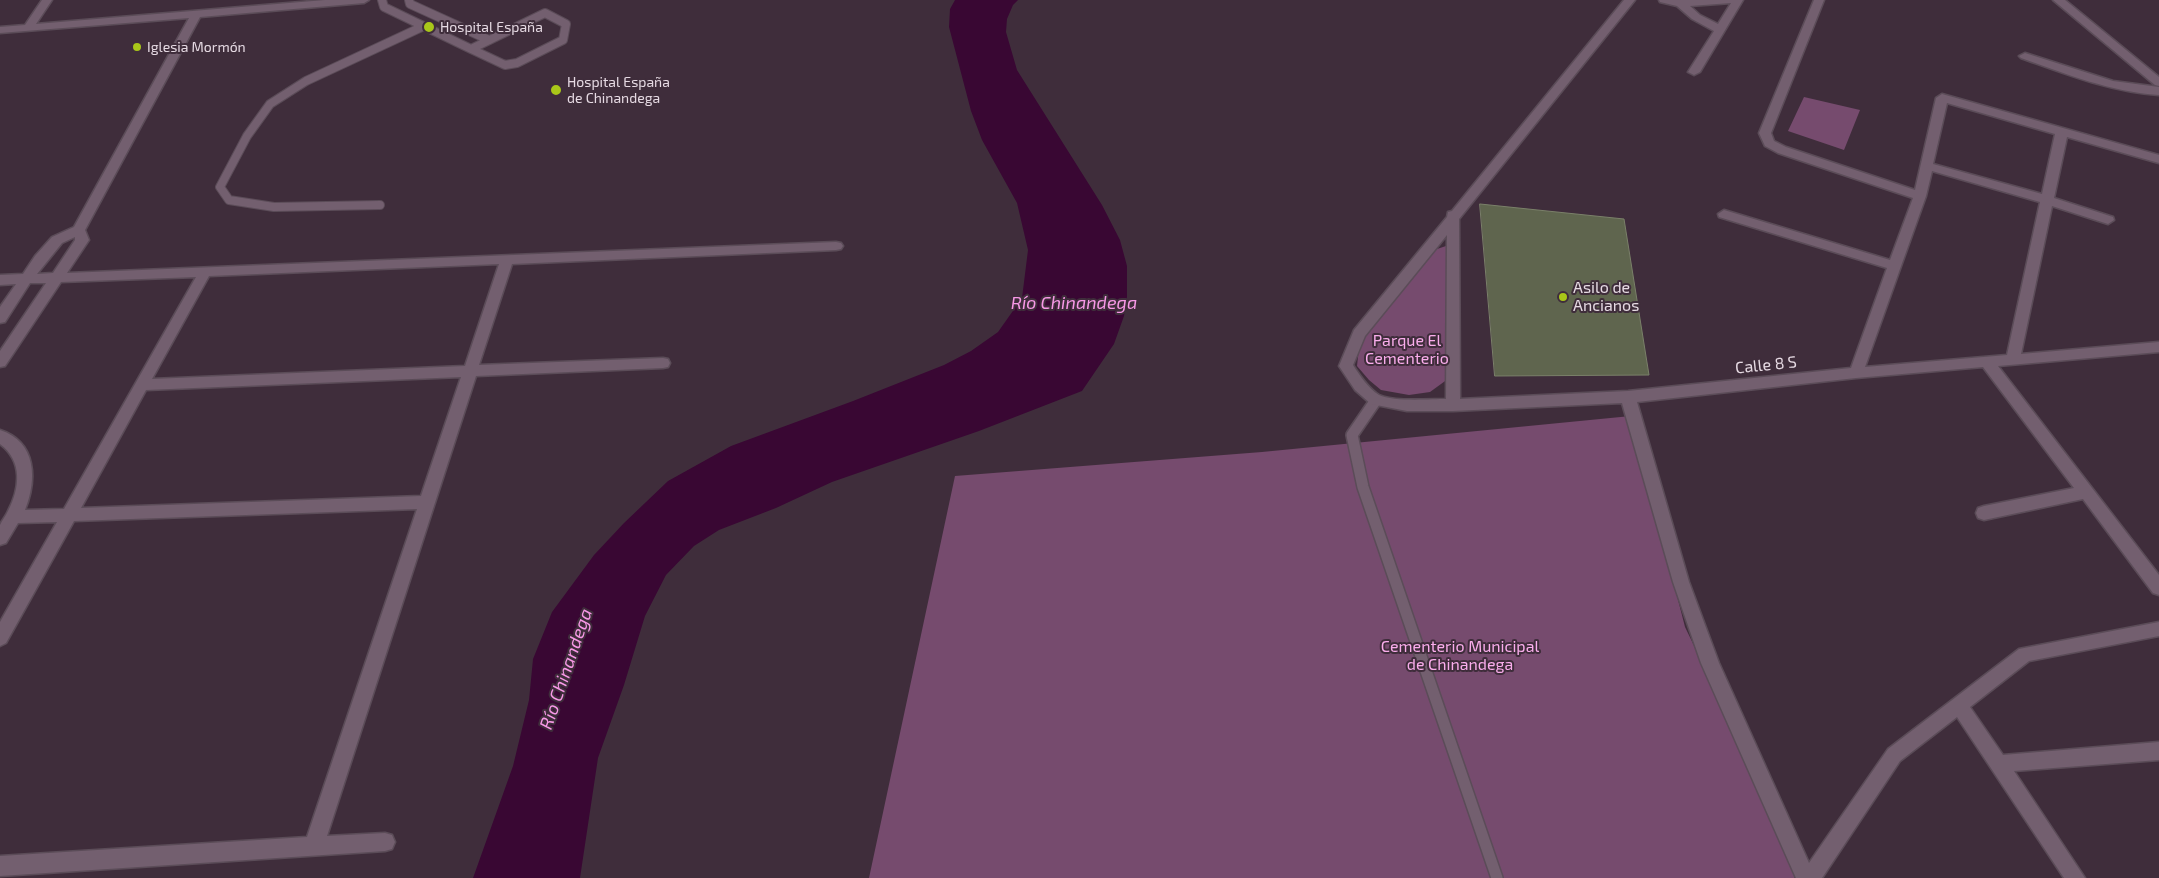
<!DOCTYPE html>
<html>
<head>
<meta charset="utf-8">
<style>
	body { margin:0 }
	canvas { display:block; background:#3f2d3b }
</style>
</head>
<body>
<canvas width="2159" height="878"></canvas>
<script>
const ctx = document.querySelector('canvas').getContext('2d');
ctx.lineJoin = 'round';
function fillPath(path, color) {
  ctx.fillStyle = color;
  ctx.fill(path, 'evenodd');
}
function strokePath(path, color, width, dash) {
  ctx.strokeStyle = color;
  ctx.lineWidth = width;
  ctx.lineCap = dash ? 'butt' : 'round';
  ctx.setLineDash(dash || []);
  ctx.stroke(path);
}
function write(font, color, halo, rows, align = 'center') {
  ctx.font = font + ' "Exo 2",sans-serif';
  ctx.lineWidth = 4;
  ctx.setLineDash([]);
  ctx.textBaseline = 'middle';
  ctx.strokeStyle = halo;
  ctx.fillStyle = color;
  for (const [text, x, y, turn = 0] of rows) {
    ctx.save();
    ctx.translate(x, y);
    ctx.rotate((+turn || 0) * Math.PI / 180);
    ctx.textAlign = isNaN(turn) ? turn : align;
    if (halo) ctx.strokeText(text, 0, 0);
    ctx.fillText(text, 0, 0);
    ctx.restore();
  }
}
const green = new Path2D(`
	M 1804,97 L 1860,110 L 1844,150 L 1788,131 Z
	M 1446,246 L 1452,376 L 1430,392 L 1409,395 L 1381,390 L 1369,380 L 1357,366 L 1359,348 L 1365,333 L 1434,250 Z
	M 1631,416 L 1685,627 L 1800,866 L 1794,878 L 869,878 L 955,476 L 1262,452 Z`);
const water = new Path2D(`
	M 955,0 L 1018,0 L 1013,5 L 1007,19 L 1006,32 L 1017,70 L 1102,205 L 1120,240 L 1127,266 L 1127,297 L 1124,316 L 1114,344 L 1082,391 L 979,431 L 832,482 L 776,508 L 719,530 L 694,546 L 666,575 L 645,616 L 624,685 L 598,758 L 580,878 L 473,878 L 513,766 L 529,700 L 533,659 L 552,612 L 594,555 L 624,523 L 668,481 L 731,446 L 853,401 L 944,365 L 971,351 L 998,332 L 1022,298 L 1028,250 L 1017,203 L 982,140 L 971,111 L 949,27 L 950,9 Z`);
const building = new Path2D(`
	M 1480,204 L 1624,219 L 1649,375 L 1495,376 Z`);
const serviceFar1 = new Path2D(`
	M 382,0 L 384,7 L 471,49
	M 409,0 L 410,4 L 489,40
	M 545,13 L 566,24 L 563,40 L 517,63 L 505,65 L 471,49 Z
	M 380,205 L 274,207 L 229,200 L 220,187 L 247,136 L 270,104 L 306,81 L 424,26`);
const service = new Path2D(`
	M 1376,400 L 1352,435 L 1363,487 L 1497,878`);
const minor = new Path2D(`
	M 42,0 L 52,0 L 36,24 L 325,0 L 369,0 L 364,3 L 200,17 L 85,230 L 89,240 L 67,273 L 836,242 L 841,243 L 843,246 L 841,249 L 836,250 L 512,264 L 479,365 L 663,358 L 668,359 L 670,363 L 668,367 L 663,368 L 476,376 L 327,836 L 385,833 L 392,835 L 395,842 L 392,849 L 385,851 L 0,876 L 0,856 L 307,837 L 417,509 L 74,521 L 6,643 L 0,646 L 0,622 L 57,522 L 18,523 L 6,543 L 0,545 C 0,539 0,530 0,525 C 2,520 6,516 8,511 C 20,488 23,461 0,444 L 0,430 C 37,442 37,480 25,510 L 64,509 L 196,277 L 61,282 L 5,366 L 0,367 L 0,351 L 46,283 L 30,283 L 5,322 L 0,323 L 0,307 L 16,284 L 0,285 L 0,275 L 23,274 L 35,256 L 52,237 L 74,227 L 189,18 L 0,33 L 0,27 L 25,25 ZM 75,237 L 75,240 L 53,273 L 37,274 L 62,243 ZM 499,264 L 465,366 L 152,379 L 209,276 ZM 461,377 L 421,496 L 81,508 L 146,390 Z
	M 1624,0 L 1635,0 L 1459,219 L 1460,399 L 1628,391 L 1851,368 L 1887,268 L 1719,217 L 1718,214 L 1724,210 L 1890,260 L 1913,198 L 1778,153 L 1765,146 L 1759,133 L 1814,0 L 1824,0 L 1771,133 L 1774,141 L 1786,147 L 1915,190 L 1936,98 L 1942,94 L 2159,155 L 2159,163 L 2067,137 L 2054,198 L 2113,217 L 2114,220 L 2108,224 L 2052,206 L 2021,354 L 2159,342 L 2159,352 L 1998,366 L 2159,575 L 2159,595 L 2153,593 L 2083,499 L 1984,520 L 1978,518 L 1976,513 L 1978,508 L 1984,506 L 2074,488 L 1983,367 L 1856,378 L 1637,402 L 1689,582 L 1719,663 L 1809,863 L 1888,749 L 2019,649 L 2159,622 L 2159,636 L 2029,661 L 1970,707 L 2003,755 L 2159,742 L 2159,760 L 2014,771 L 2085,878 L 2064,878 L 1957,717 L 1900,761 L 1822,878 L 1796,878 L 1701,663 L 1673,582 L 1622,403 L 1453,411 L 1407,411 L 1371,404 L 1355,390 L 1339,366 L 1354,330 L 1447,217 L 1448,212 L 1452,211 ZM 1947,103 L 2055,134 L 2042,194 L 1933,164 ZM 1932,171 L 2040,202 L 2007,355 L 1865,367 L 1926,196 ZM 1447,235 L 1446,399 C 1430,399 1393,402 1379,395 C 1368,388 1360,376 1353,365 L 1365,336 Z
	M 1659,0 L 1743,0 L 1700,72 L 1694,75 L 1688,72 L 1714,31 L 1692,19 L 1677,6 L 1660,2 ZM 1731,3 L 1718,24 L 1700,15 L 1690,6 Z
	M 2053,0 L 2065,0 L 2159,77 L 2159,86 L 2155,85 Z
	M 2025,53 L 2113,81 L 2159,87 L 2159,95 C 2111,92 2066,74 2021,58 L 2019,56 Z`);
const markers = [
	[429,27,6,"#a9c719"],
	[137,47,5,"#a9c719"],
	[556,90,6,"#a9c719"],
	[1563,297,5,"#a9c719"]
];
const farPoinames = [
	["Hospital España",440,27],
	["Iglesia Mormón",147,47],
	["Hospital España",567,82],
	["de Chinandega",567,98]
];
const poiNames = [
	["Asilo de",1573,288],
	["Ancianos",1573,306]
];
const parkNames = [
	["Parque El",1407,341],
	["Cementerio",1407,359],
	["Cementerio Municipal",1460,647],
	["de Chinandega",1460,665]
];
const streetNames = [
	["Calle 8 S",1766,365,-6]
];
const waterNames = [
	["Río Chinandega",1074,303],
	["Río Chinandega",566,669,-71]
];
fillPath(green, '#764b6e');
fillPath(water, '#390733');
fillPath(building, '#5f654e');
strokePath(building, '#7a8069', 1);
strokePath(serviceFar1, '#5b4c58', 10);
strokePath(service, '#5b4c58', 14);
strokePath(minor, '#5b4c58', 3);
strokePath(serviceFar1, '#735f6f', 8);
strokePath(service, '#735f6f', 11);
fillPath(minor, '#735f6f');
for (const [x, y, r, color] of markers) {
  const dot = new Path2D();
  dot.arc(x, y, r, 0, 2 * Math.PI);
  ctx.fillStyle = color;
  ctx.fill(dot);
  strokePath(dot, '#3f2d3b', 2);
}
write('14px', '#e6dae3', '#3f2d3b', farPoinames, 'left');
write('16px', '#e6dae3', '#3f2d3b', poiNames, 'left');
write('16px', '#faadec', '#3f2d3b', parkNames);
write('16px', '#e6dae3', '#3f2d3b', streetNames);
write('italic 18px', '#f798e6', '#3f2d3b', waterNames);
</script>
</body>
</html>
